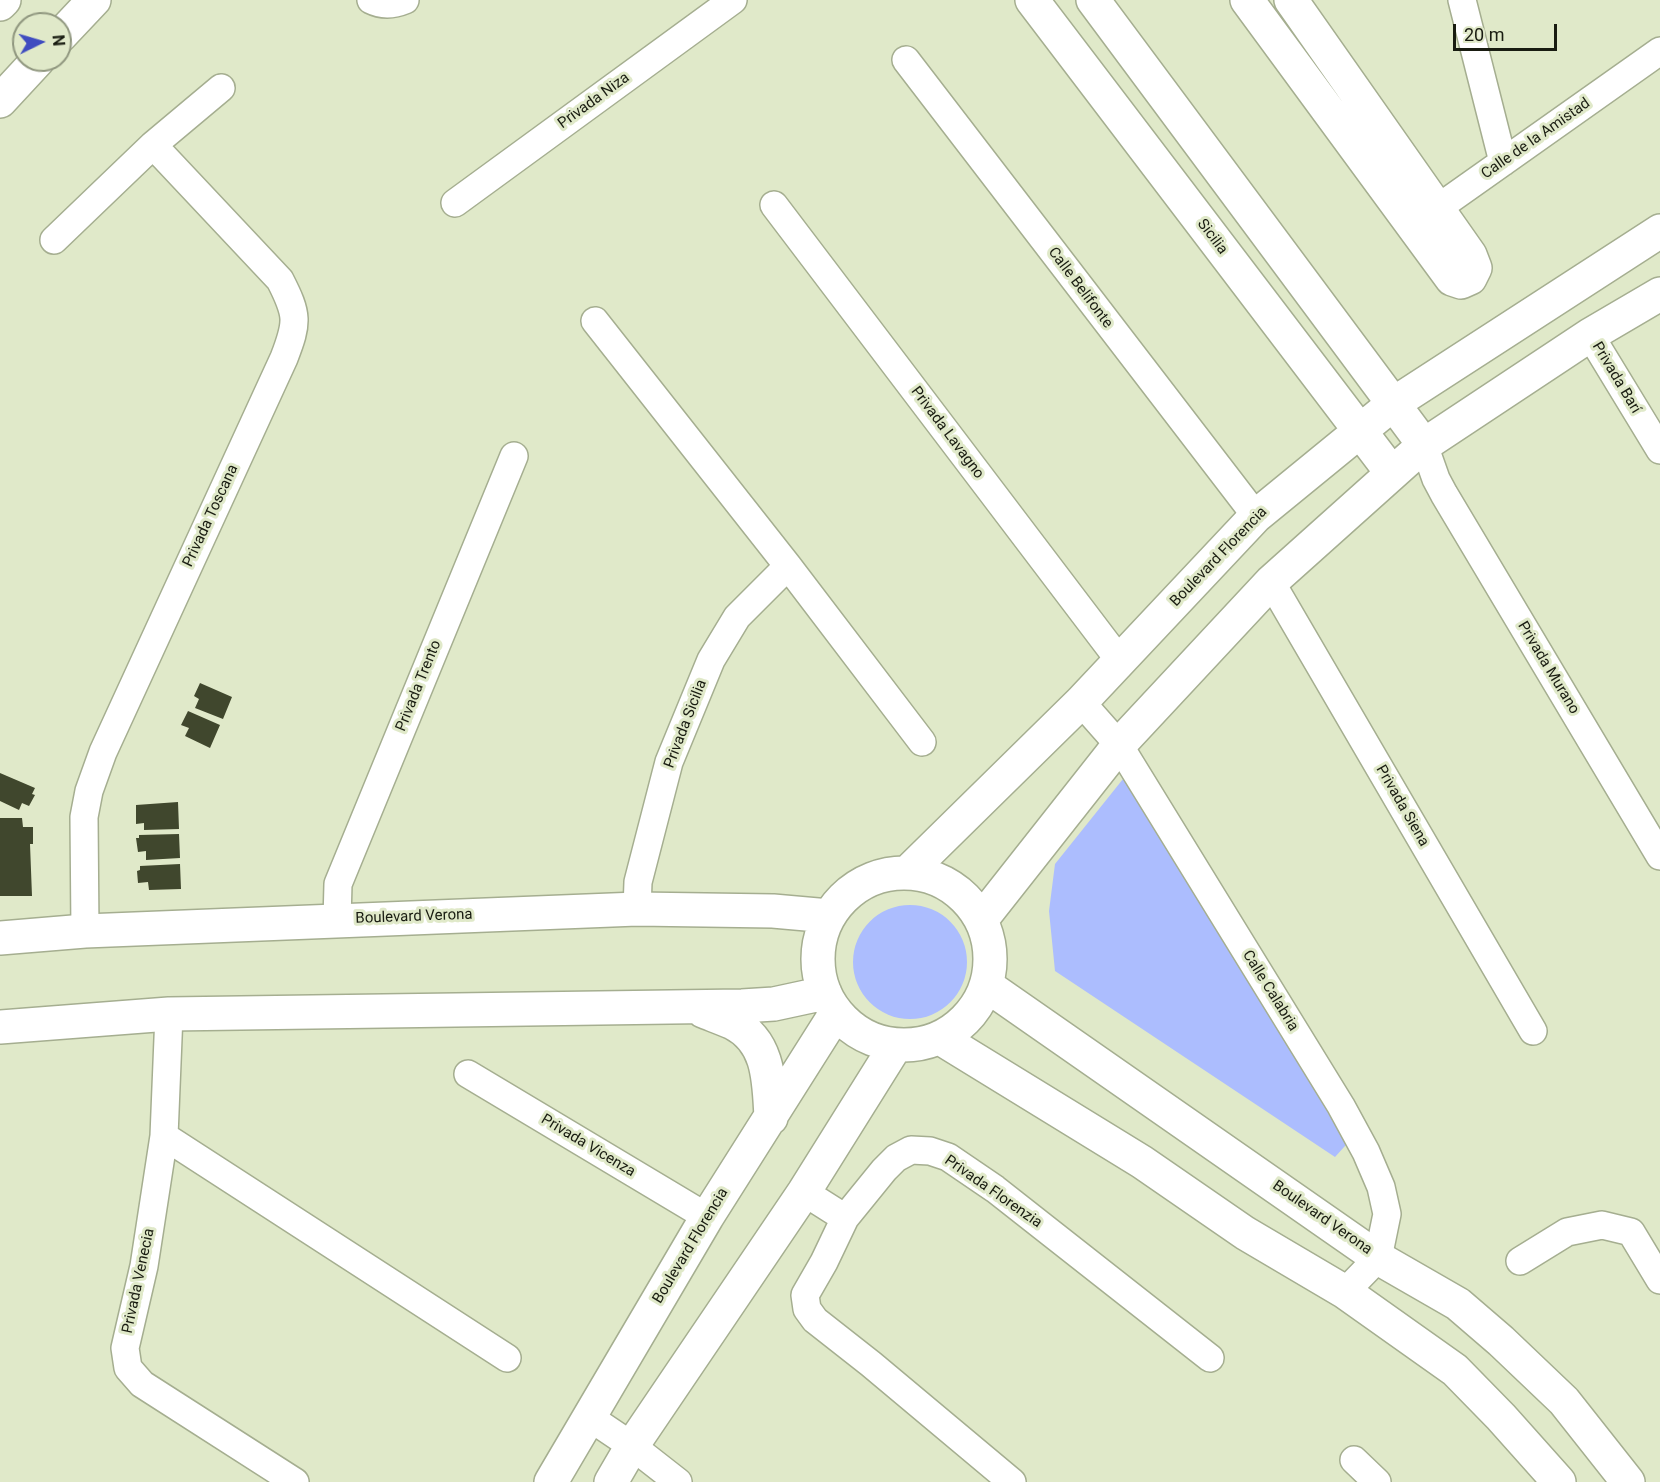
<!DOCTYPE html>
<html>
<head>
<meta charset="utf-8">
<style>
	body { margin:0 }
	#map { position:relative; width:1660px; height:1482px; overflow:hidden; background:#e0e9c9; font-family:Roboto,sans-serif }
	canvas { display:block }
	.north { position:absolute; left:12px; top:12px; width:60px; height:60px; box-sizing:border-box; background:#e0e9c9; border:2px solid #90977f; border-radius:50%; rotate:85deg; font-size:16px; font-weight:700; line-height:24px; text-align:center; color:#191c11 }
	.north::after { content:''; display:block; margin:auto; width:21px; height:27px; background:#3f4cc0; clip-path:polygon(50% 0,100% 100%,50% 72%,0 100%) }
	.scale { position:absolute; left:1453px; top:24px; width:104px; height:27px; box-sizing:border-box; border:3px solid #191c11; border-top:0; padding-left:8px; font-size:18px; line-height:21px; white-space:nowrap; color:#191c11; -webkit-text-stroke:4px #e0e9c9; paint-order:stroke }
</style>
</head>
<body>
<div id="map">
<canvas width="1660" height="1482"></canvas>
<div class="north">N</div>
<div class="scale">20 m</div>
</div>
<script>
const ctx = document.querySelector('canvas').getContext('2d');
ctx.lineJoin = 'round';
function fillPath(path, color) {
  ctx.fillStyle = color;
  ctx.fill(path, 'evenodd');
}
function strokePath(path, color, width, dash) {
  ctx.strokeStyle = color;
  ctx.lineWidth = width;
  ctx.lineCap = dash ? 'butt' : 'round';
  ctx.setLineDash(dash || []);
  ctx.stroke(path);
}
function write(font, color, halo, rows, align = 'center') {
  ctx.font = font + ' Roboto,sans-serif';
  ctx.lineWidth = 6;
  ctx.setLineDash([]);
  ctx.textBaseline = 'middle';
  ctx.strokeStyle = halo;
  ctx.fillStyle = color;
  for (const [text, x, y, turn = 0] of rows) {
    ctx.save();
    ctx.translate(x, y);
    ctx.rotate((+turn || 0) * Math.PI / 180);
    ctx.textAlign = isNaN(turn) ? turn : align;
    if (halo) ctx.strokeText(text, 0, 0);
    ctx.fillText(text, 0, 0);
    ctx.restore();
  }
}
const green = new Path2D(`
	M 1127,774 L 1355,1135 L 1335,1157 L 1055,971 L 1049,911 L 1055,864 Z
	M853 962a57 57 0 1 1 114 0a57 57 0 1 1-114 0Z`);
const building = new Path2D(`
	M 200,683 L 232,697 L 223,719 L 195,708 L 199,699 L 194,696 Z
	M 188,711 L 220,725 L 210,748 L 185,736 L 189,728 L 181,725 Z
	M 0,773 L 35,788 L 32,794 L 35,795 L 29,806 L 22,803 L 19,810 L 0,801 Z
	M 178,802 L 179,829 L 144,830 L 144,823 L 136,824 L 136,805 Z
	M 0,818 L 22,818 L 23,827 L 33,827 L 33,844 L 30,844 L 32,896 L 0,896 Z
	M 179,834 L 180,858 L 146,860 L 146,851 L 138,852 L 136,838 L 139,838 L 139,835 Z
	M 180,864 L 181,889 L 149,890 L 148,882 L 138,883 L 137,871 L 140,870 L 140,866 Z`);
const minor = new Path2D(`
	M 371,0 C 383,6 393,5 405,0
	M 1462,0 L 1503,162
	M 906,60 L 1256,516
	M 455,203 L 733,0
	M 774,205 L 1120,661
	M 1421,220 L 1660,51
	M 54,240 L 153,145 L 221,88
	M 595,321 L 788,566 L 922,742
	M 1590,335 L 1660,450
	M 1424,445 L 1436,479 L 1444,494 L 1660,856
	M 1271,582 L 1533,1031
	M 1081,702 L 1119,745 L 1341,1106 L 1366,1152 L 1381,1187 L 1387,1214 L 1378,1258 L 1345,1292
	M 637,909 L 638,882 L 669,762 L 711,660 L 737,617 L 788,566
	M 337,920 L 338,884 L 514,456
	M 85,931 L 84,817 L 89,791 L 103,752 L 284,358 C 298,322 298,315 280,280 L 153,145
	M 169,1014 L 164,1136 L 144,1266 L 125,1348 L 128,1368 L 142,1384 L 295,1482
	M 468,1074 L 707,1217
	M 164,1136 L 507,1358
	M 804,1192 L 845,1218
	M 1520,1261 L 1567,1232 L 1602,1225 L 1631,1232 L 1660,1280
	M 589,1417 L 632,1446 L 678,1482
	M 1354,1460 L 1377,1482
	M 1012,1482 L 871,1364 L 815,1320 L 807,1309 L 805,1295 L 824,1262 L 845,1218 L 884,1170 L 896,1158 L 911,1150 L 930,1151 L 948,1157 L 995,1189 L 1210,1358`);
const tertiary = new Path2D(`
	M 1032,0 L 1392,473
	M 1093,0 L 1424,445
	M 1247,0 L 1452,279 L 1461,282 L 1470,278 L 1475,268 L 1470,255 L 1291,0
	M 0,4 L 4,0
	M 60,36 L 94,0
	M 0,101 L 38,60
	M 908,872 L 1081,702 L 1256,516 L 1393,404 L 1660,231
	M818 959a86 86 0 1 1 172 0a86 86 0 1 1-172 0Z
	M 981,920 L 1119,745 L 1271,582 L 1424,445 L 1590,335 L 1660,294
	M 0,938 L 85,931 L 637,909 L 773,911 L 829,916
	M 986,985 L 1378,1258 L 1458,1304 L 1501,1341 L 1564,1401 L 1628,1482
	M 703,1011 C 713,1015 724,1019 733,1023 C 770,1042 769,1082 771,1118
	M 0,1027 L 169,1014 L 742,1006 L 774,1004 L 825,993
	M 940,1038 L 1142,1162 L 1245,1233 L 1345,1292 L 1455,1370 L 1501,1417 L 1559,1482
	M 551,1482 L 707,1217 L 836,1013
	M 611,1482 L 632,1446 L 804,1192 L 896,1045`);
const streetNames = [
	["Privada Niza",594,101,-36],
	["Calle de la Amistad",1536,139,-35],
	["Sicilia",1212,237,53],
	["Calle Belifonte",1080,288,53],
	["Privada Barí",1616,378,59],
	["Privada Lavagno",947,433,53],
	["Privada Toscana",211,516,-65],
	["Boulevard Florencia",1219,557,-46],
	["Privada Murano",1548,668,59],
	["Privada Trento",419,686,-68],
	["Privada Sicilia",686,724,-69],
	["Privada Siena",1402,806,60],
	["Boulevard Verona",414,917,-2],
	["Calle Calabria",1270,991,58],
	["Privada Vicenza",588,1146,31],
	["Privada Florenzia",993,1192,35],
	["Boulevard Verona",1322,1218,35],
	["Boulevard Florencia",691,1246,-59],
	["Privada Venecia",139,1281,-78]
];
fillPath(green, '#acbdfe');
fillPath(building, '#40472d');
strokePath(minor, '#a5ae90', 30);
strokePath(tertiary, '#a5ae90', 36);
strokePath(minor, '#fff', 27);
strokePath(tertiary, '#fff', 33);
write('15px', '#191c11', '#e0e9c9', streetNames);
</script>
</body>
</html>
